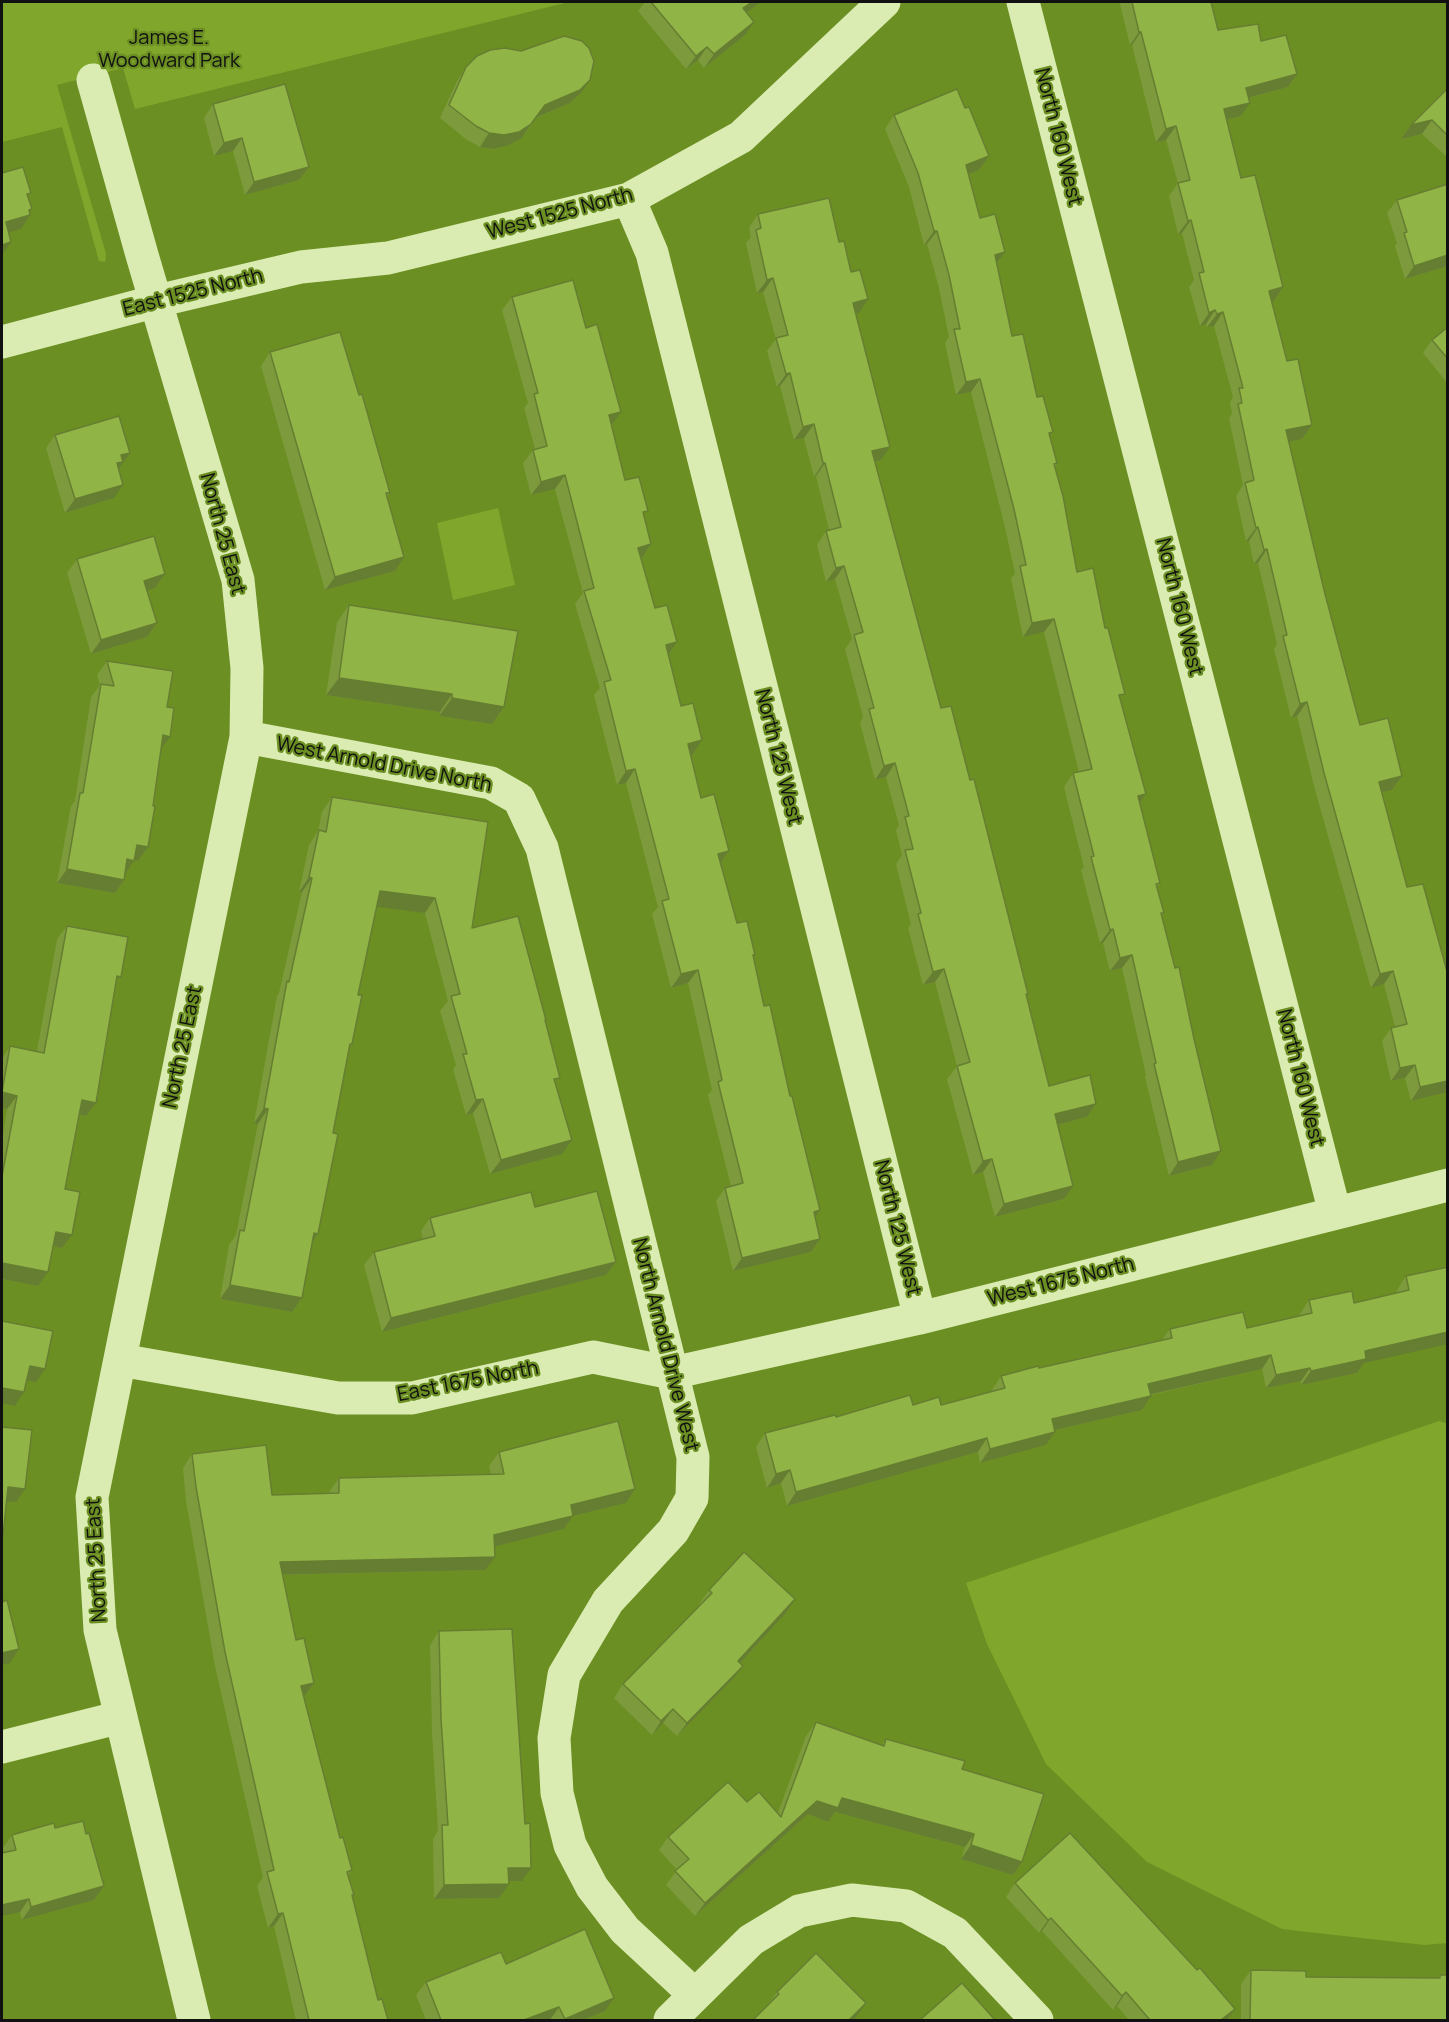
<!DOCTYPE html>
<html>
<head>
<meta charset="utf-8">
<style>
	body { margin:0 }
	#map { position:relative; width:1449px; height:2022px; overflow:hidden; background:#6b8f22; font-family:Manrope,sans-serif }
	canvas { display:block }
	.frame { position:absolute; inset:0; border:3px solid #111; pointer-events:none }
</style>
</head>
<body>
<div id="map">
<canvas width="1449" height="2022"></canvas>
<div class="frame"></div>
</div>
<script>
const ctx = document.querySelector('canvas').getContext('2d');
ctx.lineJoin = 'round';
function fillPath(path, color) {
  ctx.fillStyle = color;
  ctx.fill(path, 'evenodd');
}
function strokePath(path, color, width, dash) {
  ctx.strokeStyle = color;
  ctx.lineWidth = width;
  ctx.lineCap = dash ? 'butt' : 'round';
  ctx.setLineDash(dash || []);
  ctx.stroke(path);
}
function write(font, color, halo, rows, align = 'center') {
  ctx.font = font + ' Manrope,sans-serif';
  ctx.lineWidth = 4.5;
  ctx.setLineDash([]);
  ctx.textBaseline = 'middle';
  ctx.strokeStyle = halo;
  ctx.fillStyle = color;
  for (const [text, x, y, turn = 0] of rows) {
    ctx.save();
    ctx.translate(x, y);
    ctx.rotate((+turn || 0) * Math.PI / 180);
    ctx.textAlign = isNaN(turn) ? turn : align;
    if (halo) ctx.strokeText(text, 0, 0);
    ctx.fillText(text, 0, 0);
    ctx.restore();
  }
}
const green = new Path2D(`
	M 2,2 L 569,2 L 135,109 L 123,68 L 57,85 L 106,254 L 105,262 L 99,261 L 62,127 L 2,142 Z
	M 498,508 L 515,585 L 453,600 L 437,523 Z
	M 1439,1421 L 1448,1424 L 1447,1943 L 1424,1945 L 1282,1929 L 1147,1862 L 1046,1764 L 987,1644 L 966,1583 Z`);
const minor = new Path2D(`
	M 1023,2 L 1335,1213
	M 93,80 L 142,255 L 238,580 L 247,668 L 246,737 L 92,1497 L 100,1630 L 194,2020
	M 629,199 L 652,253 L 920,1318
	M 2,342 L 157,301 L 301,267 L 388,258 L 629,199 L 741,137 L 884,2
	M 246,737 L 491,783 L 519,799 L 542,848 L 693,1457 L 692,1498 L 673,1531 L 608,1601 L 564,1675 L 554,1738 L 557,1793 L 570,1845 L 592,1887 L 625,1930 L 695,1995
	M 120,1360 L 338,1398 L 412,1398 L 593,1357 L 672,1373 L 920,1318 L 1448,1185
	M 2,1747 L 121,1717
	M 670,2020 L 751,1940 L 799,1911 L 852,1900 L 906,1906 L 955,1933 L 1037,2020`);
const wall = new Path2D(`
	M 645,2 L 761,2 L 746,12 L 745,35 L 704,68 L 698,60 L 686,69 L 638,11 Z
	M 1122,2 L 1211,2 L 1218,30 L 1261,41 L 1297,74 L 1288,87 L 1249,98 L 1241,116 L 1226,120 L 1241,178 L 1283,287 L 1274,301 L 1272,301 L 1287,361 L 1312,425 L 1302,439 L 1289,441 L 1325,594 L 1360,725 L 1402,776 L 1392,790 L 1382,792 L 1407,887 L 1448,975 L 1448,1092 L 1411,1101 L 1405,1078 L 1391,1081 L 1382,1041 L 1391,1028 L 1395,1027 L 1384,984 L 1371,988 L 1314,786 L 1297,716 L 1291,718 L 1274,649 L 1277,644 L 1258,563 L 1254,564 L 1249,541 L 1246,541 L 1236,496 L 1243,485 L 1229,418 L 1232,413 L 1230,402 L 1233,397 L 1214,326 L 1207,327 L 1206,324 L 1200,326 L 1189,287 L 1194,280 L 1182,233 L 1178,234 L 1169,196 L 1178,183 L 1166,140 L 1156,142 L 1132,45 L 1130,45 L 1120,4 Z
	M 466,67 L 581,93 L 570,103 L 536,118 L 522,138 L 509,145 L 494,149 L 480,147 L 467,140 L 440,118 L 457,81 Z
	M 1448,88 L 1448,158 L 1422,134 L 1401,139 L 1411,125 Z
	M 213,104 L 309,167 L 299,180 L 245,195 L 233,151 L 214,156 L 204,118 Z
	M 965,108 L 989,156 L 979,170 L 969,174 L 980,218 L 1005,252 L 997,264 L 1012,336 L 1037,397 L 1050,436 L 1057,463 L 1055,467 L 1077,572 L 1121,700 L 1146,794 L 1139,803 L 1160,883 L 1157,887 L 1164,913 L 1162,916 L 1212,1165 L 1169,1176 L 1145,1077 L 1146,1075 L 1122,968 L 1110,971 L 1103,943 L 1100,943 L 1081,870 L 1084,867 L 1064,787 L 1073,773 L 1079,772 L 1044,632 L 1023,637 L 1011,579 L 1015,573 L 1004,523 L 971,392 L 956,395 L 945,343 L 949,337 L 939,288 L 927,244 L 924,245 L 909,187 L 885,129 L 894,115 Z
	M 1397,200 L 1448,266 L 1405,279 L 1395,246 L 1397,243 L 1387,213 Z
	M 758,214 L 839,242 L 859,313 L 856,313 L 881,460 L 875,462 L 941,708 L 1027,996 L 1049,1086 L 1096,1104 L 1087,1117 L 1057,1125 L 1064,1199 L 995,1217 L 983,1172 L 973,1175 L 947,1079 L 957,1066 L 935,982 L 923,985 L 908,928 L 911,924 L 896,864 L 902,855 L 896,830 L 899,825 L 886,777 L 875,780 L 860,723 L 863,717 L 845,649 L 852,639 L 835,579 L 826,582 L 817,545 L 826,531 L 829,530 L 816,476 L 814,477 L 804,438 L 794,440 L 780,386 L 777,387 L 767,351 L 776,339 L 763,292 L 757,293 L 746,243 L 751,237 L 749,228 Z
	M 512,297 L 586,328 L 621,412 L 611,426 L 625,480 L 644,516 L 651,544 L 642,558 L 640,558 L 655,608 L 677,642 L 668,655 L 681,706 L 702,740 L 693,754 L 690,754 L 701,798 L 729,851 L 720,863 L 737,923 L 754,957 L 764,1006 L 790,1096 L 820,1210 L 815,1217 L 820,1239 L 811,1252 L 733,1271 L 716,1201 L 725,1188 L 731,1186 L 708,1095 L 712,1090 L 688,983 L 671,988 L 652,914 L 658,907 L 626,783 L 617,785 L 594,695 L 600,688 L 575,604 L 583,593 L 555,489 L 531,495 L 523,463 L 533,450 L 535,449 L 524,408 L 528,403 L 502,310 Z
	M 1448,327 L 1448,384 L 1423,353 L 1432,340 Z
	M 270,352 L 359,395 L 390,493 L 387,496 L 395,571 L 325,590 L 261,366 Z
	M 55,435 L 121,466 L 119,468 L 114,498 L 65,513 L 46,448 Z
	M 77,559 L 165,574 L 155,588 L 147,590 L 157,623 L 147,637 L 91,654 L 67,573 Z
	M 349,605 L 504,707 L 492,724 L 439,716 L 440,712 L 326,695 L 337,622 Z
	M 107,661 L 161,749 L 148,847 L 138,861 L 134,860 L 125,874 L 124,880 L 115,893 L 57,883 L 71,806 L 75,801 L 91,697 L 100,685 L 97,675 Z
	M 332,797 L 472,928 L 545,1022 L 556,1084 L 562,1154 L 490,1174 L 473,1113 L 466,1115 L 453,1069 L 456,1065 L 440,1011 L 448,1001 L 425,913 L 377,906 L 358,995 L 352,1044 L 349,1049 L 333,1133 L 318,1234 L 312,1242 L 302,1298 L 292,1312 L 220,1299 L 229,1245 L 236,1235 L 258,1124 L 254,1123 L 277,996 L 279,993 L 302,892 L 299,892 L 309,845 L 318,831 L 322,812 Z
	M 67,926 L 116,984 L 86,1116 L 80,1115 L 65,1189 L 62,1248 L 53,1246 L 48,1272 L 38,1286 L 2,1279 L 2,1141 L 7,1109 L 2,1108 L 2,1059 L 10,1046 L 37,1051 L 57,939 Z
	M 535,1207 L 616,1262 L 606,1275 L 382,1332 L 364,1265 L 374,1252 L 423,1239 L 421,1231 L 430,1218 Z
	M 1448,1267 L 1364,1363 L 1357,1373 L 1301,1385 L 1301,1381 L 1266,1388 L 1262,1369 L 1151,1395 L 1142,1410 L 1055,1430 L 1055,1432 L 1046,1445 L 980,1463 L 978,1452 L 787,1506 L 781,1483 L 767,1488 L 756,1447 L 765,1433 L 836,1417 L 913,1405 L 941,1405 L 992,1391 L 992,1390 L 1001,1376 L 1162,1340 L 1170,1329 L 1247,1328 L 1300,1316 L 1300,1314 L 1309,1300 L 1354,1303 L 1397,1293 L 1397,1290 L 1406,1276 Z
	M 499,1452 L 626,1503 L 573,1516 L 564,1529 L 495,1546 L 485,1570 L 283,1575 L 296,1640 L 314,1683 L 304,1697 L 340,1838 L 352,1870 L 348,1875 L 354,1895 L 352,1897 L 378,2000 L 388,2020 L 296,2020 L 274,1926 L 268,1928 L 257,1886 L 263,1877 L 215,1666 L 186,1501 L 183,1468 L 192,1454 L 272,1495 L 329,1494 L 329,1492 L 339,1478 L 491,1475 L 489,1466 Z
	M 709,1590 L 795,1599 L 786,1613 L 740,1663 L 733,1679 L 677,1736 L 663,1723 L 652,1735 L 614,1698 L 623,1684 L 701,1605 L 699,1604 Z
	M 439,1631 L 522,1881 L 508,1881 L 499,1898 L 434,1899 L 433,1839 L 438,1831 L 432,1732 L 430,1645 Z
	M 816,1722 L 882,1745 L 886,1739 L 962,1769 L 1022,1862 L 1013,1875 L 961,1859 L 965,1847 L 835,1812 L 828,1822 L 808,1814 L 695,1916 L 666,1885 L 677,1870 L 659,1850 L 668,1837 L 747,1802 L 778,1813 L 806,1736 Z
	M 55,1828 L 86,1834 L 104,1886 L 94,1900 L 22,1920 L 3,1848 L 12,1835 Z
	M 1015,1883 L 1197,1970 L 1227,2020 L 1129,2020 L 1117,2006 L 1113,2010 L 1042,1931 L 1039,1933 L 1006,1897 Z
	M 506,1964 L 605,2011 L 583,2020 L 426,2020 L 416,1995 L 426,1982 Z
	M 1251,1970 L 1306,1977 L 1437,1978 L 1440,1975 L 1448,2020 L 1241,2020 L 1241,1984 Z
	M 777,1992 L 856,2019 L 854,2020 L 753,2020 L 767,2006 Z`);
const shadedWall = new Path2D(`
	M 752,2 L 761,2 L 733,22 L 743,8 Z
	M 754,22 L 745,35 L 704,68 L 714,54 Z
	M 1139,32 L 1141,32 L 1132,45 L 1130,45 Z
	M 707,47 L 698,60 L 686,69 L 696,56 Z
	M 1297,74 L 1288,87 L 1237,101 L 1246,88 Z
	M 590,80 L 581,93 L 570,103 L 535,118 L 545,105 Z
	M 1250,103 L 1241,116 L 1214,123 L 1224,109 Z
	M 1432,120 L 1422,134 L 1401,139 L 1411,125 Z
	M 531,124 L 522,138 L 509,145 L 494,149 L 480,147 L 489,133 Z
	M 1176,126 L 1166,140 L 1156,142 L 1166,129 Z
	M 242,138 L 233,151 L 214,156 L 224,143 Z
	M 989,156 L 979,170 L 957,179 L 966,165 Z
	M 309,167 L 299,180 L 245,195 L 254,182 Z
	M 32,209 L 27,216 L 30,215 L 21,229 L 2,234 L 6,222 Z
	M 1191,220 L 1182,233 L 1178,234 L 1188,221 Z
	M 934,231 L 937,231 L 927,244 L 924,245 Z
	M 11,242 L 2,255 L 2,245 Z
	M 1005,252 L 995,266 L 995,255 Z
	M 1448,255 L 1448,266 L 1405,279 L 1414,266 Z
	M 773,278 L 763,292 L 757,293 L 767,280 Z
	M 1283,287 L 1274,301 L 1260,304 L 1269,291 Z
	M 868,299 L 859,313 L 844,316 L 853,303 Z
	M 1215,310 L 1206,324 L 1200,326 L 1209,313 Z
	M 1223,312 L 1214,326 L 1207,327 L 1217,314 Z
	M 790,373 L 780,386 L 777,387 L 786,374 Z
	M 980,379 L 971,392 L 956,395 L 966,382 Z
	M 621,412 L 611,426 L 609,415 Z
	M 814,424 L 804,438 L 794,440 L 803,427 Z
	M 1312,425 L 1302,439 L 1277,444 L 1286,430 Z
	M 890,447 L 881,460 L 863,465 L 872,451 Z
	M 130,453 L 114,475 L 108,477 L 121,455 Z
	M 823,463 L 825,463 L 816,476 L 814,477 Z
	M 565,475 L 555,489 L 531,495 L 541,482 Z
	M 123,485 L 114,498 L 65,513 L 75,499 Z
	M 1258,527 L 1249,541 L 1246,541 L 1256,528 Z
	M 651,544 L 642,558 L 628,562 L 638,548 Z
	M 1267,549 L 1258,563 L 1254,564 L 1264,550 Z
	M 404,557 L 395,571 L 325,590 L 335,577 Z
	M 844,566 L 835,579 L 826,582 L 836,568 Z
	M 165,574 L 155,588 L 134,594 L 144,581 Z
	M 1054,619 L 1044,632 L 1023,637 L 1032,623 Z
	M 157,623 L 147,637 L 91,654 L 101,640 Z
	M 677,642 L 668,655 L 666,645 Z
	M 339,678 L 452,694 L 440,712 L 326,695 Z
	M 452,698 L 504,707 L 492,724 L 439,716 Z
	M 1307,702 L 1297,716 L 1291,718 L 1300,704 Z
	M 163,735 L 170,737 L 160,750 Z
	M 702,740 L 693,754 L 678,757 L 688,744 Z
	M 895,763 L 886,777 L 875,780 L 884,766 Z
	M 635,769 L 626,783 L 617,785 L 626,771 Z
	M 1402,776 L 1392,790 L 1369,795 L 1379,782 Z
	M 1146,794 L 1136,808 L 1138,796 Z
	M 137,845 L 148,847 L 138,861 L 128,858 Z
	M 729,851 L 719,865 L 718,854 Z
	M 127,859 L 134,861 L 125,874 Z
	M 67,869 L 124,880 L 115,893 L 57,883 Z
	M 309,877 L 312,878 L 302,892 L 299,892 Z
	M 380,891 L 435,898 L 425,913 L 370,906 Z
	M 1113,929 L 1103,943 L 1100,943 L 1110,930 Z
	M 1132,955 L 1122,968 L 1110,971 L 1120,958 Z
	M 944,969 L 935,982 L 923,985 L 933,972 Z
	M 698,970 L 688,983 L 671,988 L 681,974 Z
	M 1393,971 L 1384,984 L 1371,988 L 1380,974 Z
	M 1415,1065 L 1405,1078 L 1391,1081 L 1400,1068 Z
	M 1448,1081 L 1448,1092 L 1411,1101 L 1420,1087 Z
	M 2,1093 L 17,1096 L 7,1109 L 2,1108 Z
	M 483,1099 L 473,1113 L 466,1115 L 476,1100 Z
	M 82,1100 L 96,1103 L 86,1116 L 73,1113 Z
	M 1096,1104 L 1087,1117 L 1045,1128 L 1055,1114 Z
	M 264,1108 L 268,1109 L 258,1124 L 254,1123 Z
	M 572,1140 L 562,1154 L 490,1174 L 501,1160 Z
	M 1221,1151 L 1212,1165 L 1169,1176 L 1178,1162 Z
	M 992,1159 L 983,1172 L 973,1175 L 983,1161 Z
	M 1073,1186 L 1064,1199 L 995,1217 L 1004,1204 Z
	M 820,1210 L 811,1224 L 814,1212 Z
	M 56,1232 L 72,1235 L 62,1248 L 47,1245 Z
	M 314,1233 L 318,1234 L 308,1248 Z
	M 820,1239 L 811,1252 L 733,1271 L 742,1258 Z
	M 616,1262 L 606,1275 L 382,1332 L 391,1318 Z
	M 2,1263 L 48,1272 L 38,1286 L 2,1279 Z
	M 230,1285 L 302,1298 L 292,1312 L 220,1299 Z
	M 1448,1332 L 1448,1344 L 1364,1363 L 1357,1373 L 1301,1385 L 1311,1371 L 1365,1351 Z
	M 1271,1355 L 1262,1369 L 1139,1397 L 1148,1384 Z
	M 30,1366 L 45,1369 L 36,1382 L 20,1379 Z
	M 1310,1368 L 1301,1381 L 1266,1388 L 1276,1375 Z
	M 2,1388 L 24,1392 L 15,1406 L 2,1403 Z
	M 1151,1396 L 1142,1410 L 1042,1433 L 1052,1419 Z
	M 1055,1432 L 1046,1445 L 980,1463 L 990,1449 Z
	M 987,1438 L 978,1452 L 787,1506 L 796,1492 Z
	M 790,1470 L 781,1483 L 767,1488 L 776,1474 Z
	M 8,1487 L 25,1489 L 16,1502 L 2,1501 Z
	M 635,1489 L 626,1503 L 573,1516 L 564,1529 L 485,1549 L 494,1535 L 571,1505 Z
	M 495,1557 L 485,1570 L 270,1575 L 280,1562 Z
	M 795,1599 L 786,1613 L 729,1675 L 738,1661 Z
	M 19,1649 L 10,1663 L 2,1665 L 2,1653 Z
	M 743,1666 L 733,1679 L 677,1736 L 687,1723 Z
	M 314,1683 L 304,1697 L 292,1700 L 301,1686 Z
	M 673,1709 L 663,1723 L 652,1735 L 661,1721 Z
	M 842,1798 L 974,1834 L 965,1847 L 835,1812 L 828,1822 L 808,1814 L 695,1916 L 705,1903 L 817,1801 Z
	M 971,1845 L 1022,1862 L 1013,1875 L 961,1859 Z
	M 508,1868 L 531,1868 L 522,1881 L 499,1881 Z
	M 509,1884 L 499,1898 L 434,1899 L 444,1885 Z
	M 104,1886 L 94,1900 L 22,1920 L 31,1907 Z
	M 29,1899 L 20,1912 L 2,1916 L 2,1905 Z
	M 283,1913 L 274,1926 L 268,1928 L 278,1914 Z
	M 1051,1918 L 1042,1931 L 1039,1933 L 1048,1920 Z
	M 1126,1992 L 1117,2006 L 1113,2010 L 1122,1996 Z
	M 614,1998 L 605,2011 L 583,2020 L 563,2020 L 565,2019 Z
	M 866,2003 L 854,2020 L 849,2020 Z
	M 559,2007 L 550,2020 L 524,2020 Z
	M 1235,2009 L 1227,2020 L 1221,2020 Z`);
const building = new Path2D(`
	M 651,2 L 752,2 L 743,8 L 754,22 L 714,54 L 707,47 L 696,56 Z
	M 1132,2 L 1211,2 L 1218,30 L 1258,24 L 1261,41 L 1286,35 L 1297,74 L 1246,88 L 1250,103 L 1224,109 L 1241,178 L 1255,175 L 1283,287 L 1269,291 L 1287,361 L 1298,359 L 1312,425 L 1286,430 L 1325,594 L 1360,725 L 1388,718 L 1402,776 L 1379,782 L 1407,887 L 1423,884 L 1448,975 L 1448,1081 L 1420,1087 L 1415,1065 L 1400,1068 L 1391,1028 L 1407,1024 L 1393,971 L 1380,974 L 1324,773 L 1307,702 L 1300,704 L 1283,636 L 1287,635 L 1267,549 L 1264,550 L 1258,527 L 1256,528 L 1245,483 L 1254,480 L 1238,404 L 1242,403 L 1239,388 L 1243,388 L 1223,312 L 1217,314 L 1215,310 L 1209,313 L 1199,273 L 1204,272 L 1191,220 L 1188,221 L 1178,183 L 1190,180 L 1176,126 L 1166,129 L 1141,32 L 1139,32 Z
	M 564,36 L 582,41 L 589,48 L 594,61 L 590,80 L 580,90 L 545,105 L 531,124 L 519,132 L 504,135 L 489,133 L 476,126 L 449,105 L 466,67 L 477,56 L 490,50 L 505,48 L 521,51 Z
	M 285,84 L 309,167 L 254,182 L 242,138 L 224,143 L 213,104 Z
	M 1448,88 L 1448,136 L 1432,120 L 1411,125 Z
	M 957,89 L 965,108 L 969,107 L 989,156 L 966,165 L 980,218 L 995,214 L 1005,252 L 995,255 L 1012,336 L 1023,334 L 1037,397 L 1043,396 L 1053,432 L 1049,433 L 1057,463 L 1054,464 L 1063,496 L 1077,572 L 1093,568 L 1105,628 L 1108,628 L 1125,694 L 1119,695 L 1146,794 L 1138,796 L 1160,883 L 1156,884 L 1164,913 L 1161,913 L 1175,968 L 1179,967 L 1194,1039 L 1221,1151 L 1178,1162 L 1154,1064 L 1156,1063 L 1132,955 L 1120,958 L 1113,929 L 1110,930 L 1091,857 L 1094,856 L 1073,773 L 1092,769 L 1054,619 L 1032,623 L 1020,566 L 1026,565 L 1014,509 L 980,379 L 966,382 L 954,329 L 960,329 L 949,275 L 937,231 L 934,231 L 918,173 L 894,115 Z
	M 23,167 L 31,193 L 27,194 L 32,209 L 29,210 L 30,215 L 6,222 L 11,242 L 2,245 L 2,173 Z
	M 1448,184 L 1448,255 L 1414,266 L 1404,233 L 1407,232 L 1397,200 Z
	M 829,198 L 839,242 L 844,241 L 851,272 L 860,270 L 868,299 L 853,303 L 890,447 L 872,451 L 941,708 L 951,706 L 970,780 L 974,779 L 1028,994 L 1026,994 L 1049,1086 L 1090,1075 L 1096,1104 L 1055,1114 L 1073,1186 L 1004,1204 L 992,1159 L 983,1161 L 957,1066 L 970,1062 L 944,969 L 933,972 L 918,914 L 921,913 L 905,850 L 913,849 L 905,817 L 909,816 L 895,763 L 884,766 L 869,709 L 874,708 L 854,635 L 863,632 L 844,566 L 836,568 L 826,531 L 841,527 L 825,463 L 823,463 L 814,424 L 803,427 L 790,373 L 786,374 L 776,338 L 788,335 L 773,278 L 767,280 L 756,230 L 761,228 L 758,214 Z
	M 573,280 L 586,328 L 597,324 L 607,361 L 621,412 L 609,415 L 625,480 L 639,477 L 648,511 L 643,512 L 651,544 L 638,548 L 655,608 L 667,605 L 677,642 L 666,645 L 681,706 L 693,703 L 702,740 L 688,744 L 701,798 L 714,794 L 729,851 L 718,854 L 737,923 L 747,921 L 755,955 L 753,955 L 764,1006 L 770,1005 L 790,1096 L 792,1096 L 820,1210 L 814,1212 L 820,1239 L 742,1258 L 725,1188 L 743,1183 L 718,1082 L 722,1080 L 698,970 L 681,974 L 662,901 L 669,899 L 635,769 L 626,771 L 604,682 L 611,680 L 584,591 L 594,588 L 565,475 L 541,482 L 533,450 L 547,446 L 534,394 L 538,393 L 512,297 Z
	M 1448,327 L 1448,359 L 1432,340 Z
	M 340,332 L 359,395 L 362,394 L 390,493 L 386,493 L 404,557 L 335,577 L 270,352 Z
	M 119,416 L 130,453 L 121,455 L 123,462 L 117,463 L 123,485 L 75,499 L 55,435 Z
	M 154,536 L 165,574 L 144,581 L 157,623 L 101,640 L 77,559 Z
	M 349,605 L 518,631 L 504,707 L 452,698 L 452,694 L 339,678 Z
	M 107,661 L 173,671 L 167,707 L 174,708 L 170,737 L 163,735 L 153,806 L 155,806 L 148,847 L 137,845 L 134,861 L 127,859 L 124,880 L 67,869 L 80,793 L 83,793 L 101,684 L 114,686 Z
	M 332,797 L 488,822 L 472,928 L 518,916 L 546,1020 L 545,1020 L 560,1078 L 554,1079 L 572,1140 L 501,1160 L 483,1099 L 476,1100 L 463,1054 L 467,1054 L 451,996 L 460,994 L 435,898 L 380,891 L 358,995 L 362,995 L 352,1044 L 350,1044 L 333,1133 L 338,1134 L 318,1234 L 314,1233 L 302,1298 L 230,1285 L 240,1230 L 244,1231 L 268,1109 L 264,1108 L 287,981 L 289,982 L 312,878 L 309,877 L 319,830 L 326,832 Z
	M 67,926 L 128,937 L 121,977 L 117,976 L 96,1103 L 82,1100 L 65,1189 L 80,1192 L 72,1235 L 56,1232 L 48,1272 L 2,1263 L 2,1176 L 17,1096 L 2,1092 L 10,1046 L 44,1053 Z
	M 597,1191 L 616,1262 L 391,1318 L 374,1252 L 435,1236 L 430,1218 L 531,1192 L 535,1207 Z
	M 1448,1267 L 1448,1332 L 1365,1351 L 1366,1359 L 1311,1371 L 1310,1368 L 1276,1375 L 1271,1355 L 1148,1384 L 1151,1396 L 1052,1419 L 1055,1432 L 990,1449 L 987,1438 L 796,1492 L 790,1470 L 776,1474 L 765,1433 L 835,1415 L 836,1417 L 910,1395 L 913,1405 L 939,1397 L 941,1405 L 1005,1388 L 1001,1376 L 1038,1366 L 1039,1368 L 1172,1338 L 1170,1329 L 1243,1312 L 1247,1328 L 1312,1313 L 1309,1300 L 1352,1291 L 1354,1303 L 1409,1290 L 1406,1276 Z
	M 2,1321 L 53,1331 L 45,1369 L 30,1366 L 24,1392 L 2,1388 Z
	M 618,1421 L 635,1489 L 571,1505 L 573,1516 L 494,1535 L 495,1557 L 280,1562 L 296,1640 L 304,1638 L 314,1683 L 301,1686 L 340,1838 L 343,1837 L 352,1870 L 347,1872 L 354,1895 L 352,1895 L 378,2000 L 382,1999 L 388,2020 L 309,2020 L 283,1913 L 278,1914 L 267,1872 L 274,1870 L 225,1652 L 196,1487 L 192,1454 L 266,1445 L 272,1495 L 339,1493 L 339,1478 L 504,1474 L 499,1452 Z
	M 2,1427 L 32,1430 L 25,1489 L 8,1487 L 3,1536 L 2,1536 Z
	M 744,1552 L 795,1599 L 738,1661 L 743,1666 L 687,1723 L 673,1709 L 661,1721 L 623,1684 L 712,1593 L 709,1590 Z
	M 7,1600 L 19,1649 L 2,1653 L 2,1602 Z
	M 512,1629 L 525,1824 L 530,1823 L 531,1868 L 508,1868 L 509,1884 L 444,1885 L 442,1825 L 448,1825 L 441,1719 L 439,1631 Z
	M 816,1722 L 884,1746 L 886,1739 L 965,1761 L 962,1769 L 1044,1794 L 1022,1862 L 971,1845 L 974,1834 L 842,1798 L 838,1808 L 817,1801 L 705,1903 L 675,1871 L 689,1859 L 668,1837 L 728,1782 L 747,1802 L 759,1792 L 781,1817 Z
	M 83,1821 L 86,1834 L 89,1833 L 104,1886 L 31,1907 L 29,1899 L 2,1905 L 2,1853 L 16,1850 L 12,1835 L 54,1823 L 55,1828 Z
	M 1070,1833 L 1197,1970 L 1200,1968 L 1235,2009 L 1221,2020 L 1150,2020 L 1126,1992 L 1122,1996 L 1051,1918 L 1048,1920 L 1015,1883 Z
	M 585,1929 L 614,1998 L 565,2019 L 559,2007 L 524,2020 L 441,2020 L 426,1982 L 501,1952 L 506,1964 Z
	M 816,1953 L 866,2003 L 849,2020 L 753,2020 L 779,1994 L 777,1992 Z
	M 1251,1970 L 1306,1971 L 1306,1977 L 1440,1978 L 1440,1975 L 1448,1975 L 1448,2020 L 1250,2020 Z
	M 962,1983 L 995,2020 L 920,2020 Z`);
const parkNames = [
	["James E.",169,38],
	["Woodward Park",169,61]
];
const streetNames = [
	["North 160 West",1058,137,76],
	["West 1525 North",560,214,-15],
	["East 1525 North",193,293,-14],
	["North 25 East",222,534,75],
	["North 160 West",1179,607,76],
	["North 125 West",778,757,76],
	["West Arnold Drive North",384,765,11],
	["North 25 East",183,1047,-78],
	["North 160 West",1300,1078,76],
	["North 125 West",897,1228,76],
	["West 1675 North",1061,1282,-14],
	["North Arnold Drive West",665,1345,76],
	["East 1675 North",468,1382,-11],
	["North 25 East",97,1560,-93]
];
fillPath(green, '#80a72c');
strokePath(minor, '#daecb2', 33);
fillPath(wall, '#7d9b3c');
fillPath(shadedWall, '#667e31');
fillPath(building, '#91b446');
strokePath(building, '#667e31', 1.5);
write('20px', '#111', '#6b8f22', parkNames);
write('20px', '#111', '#6b8f22', streetNames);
</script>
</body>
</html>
